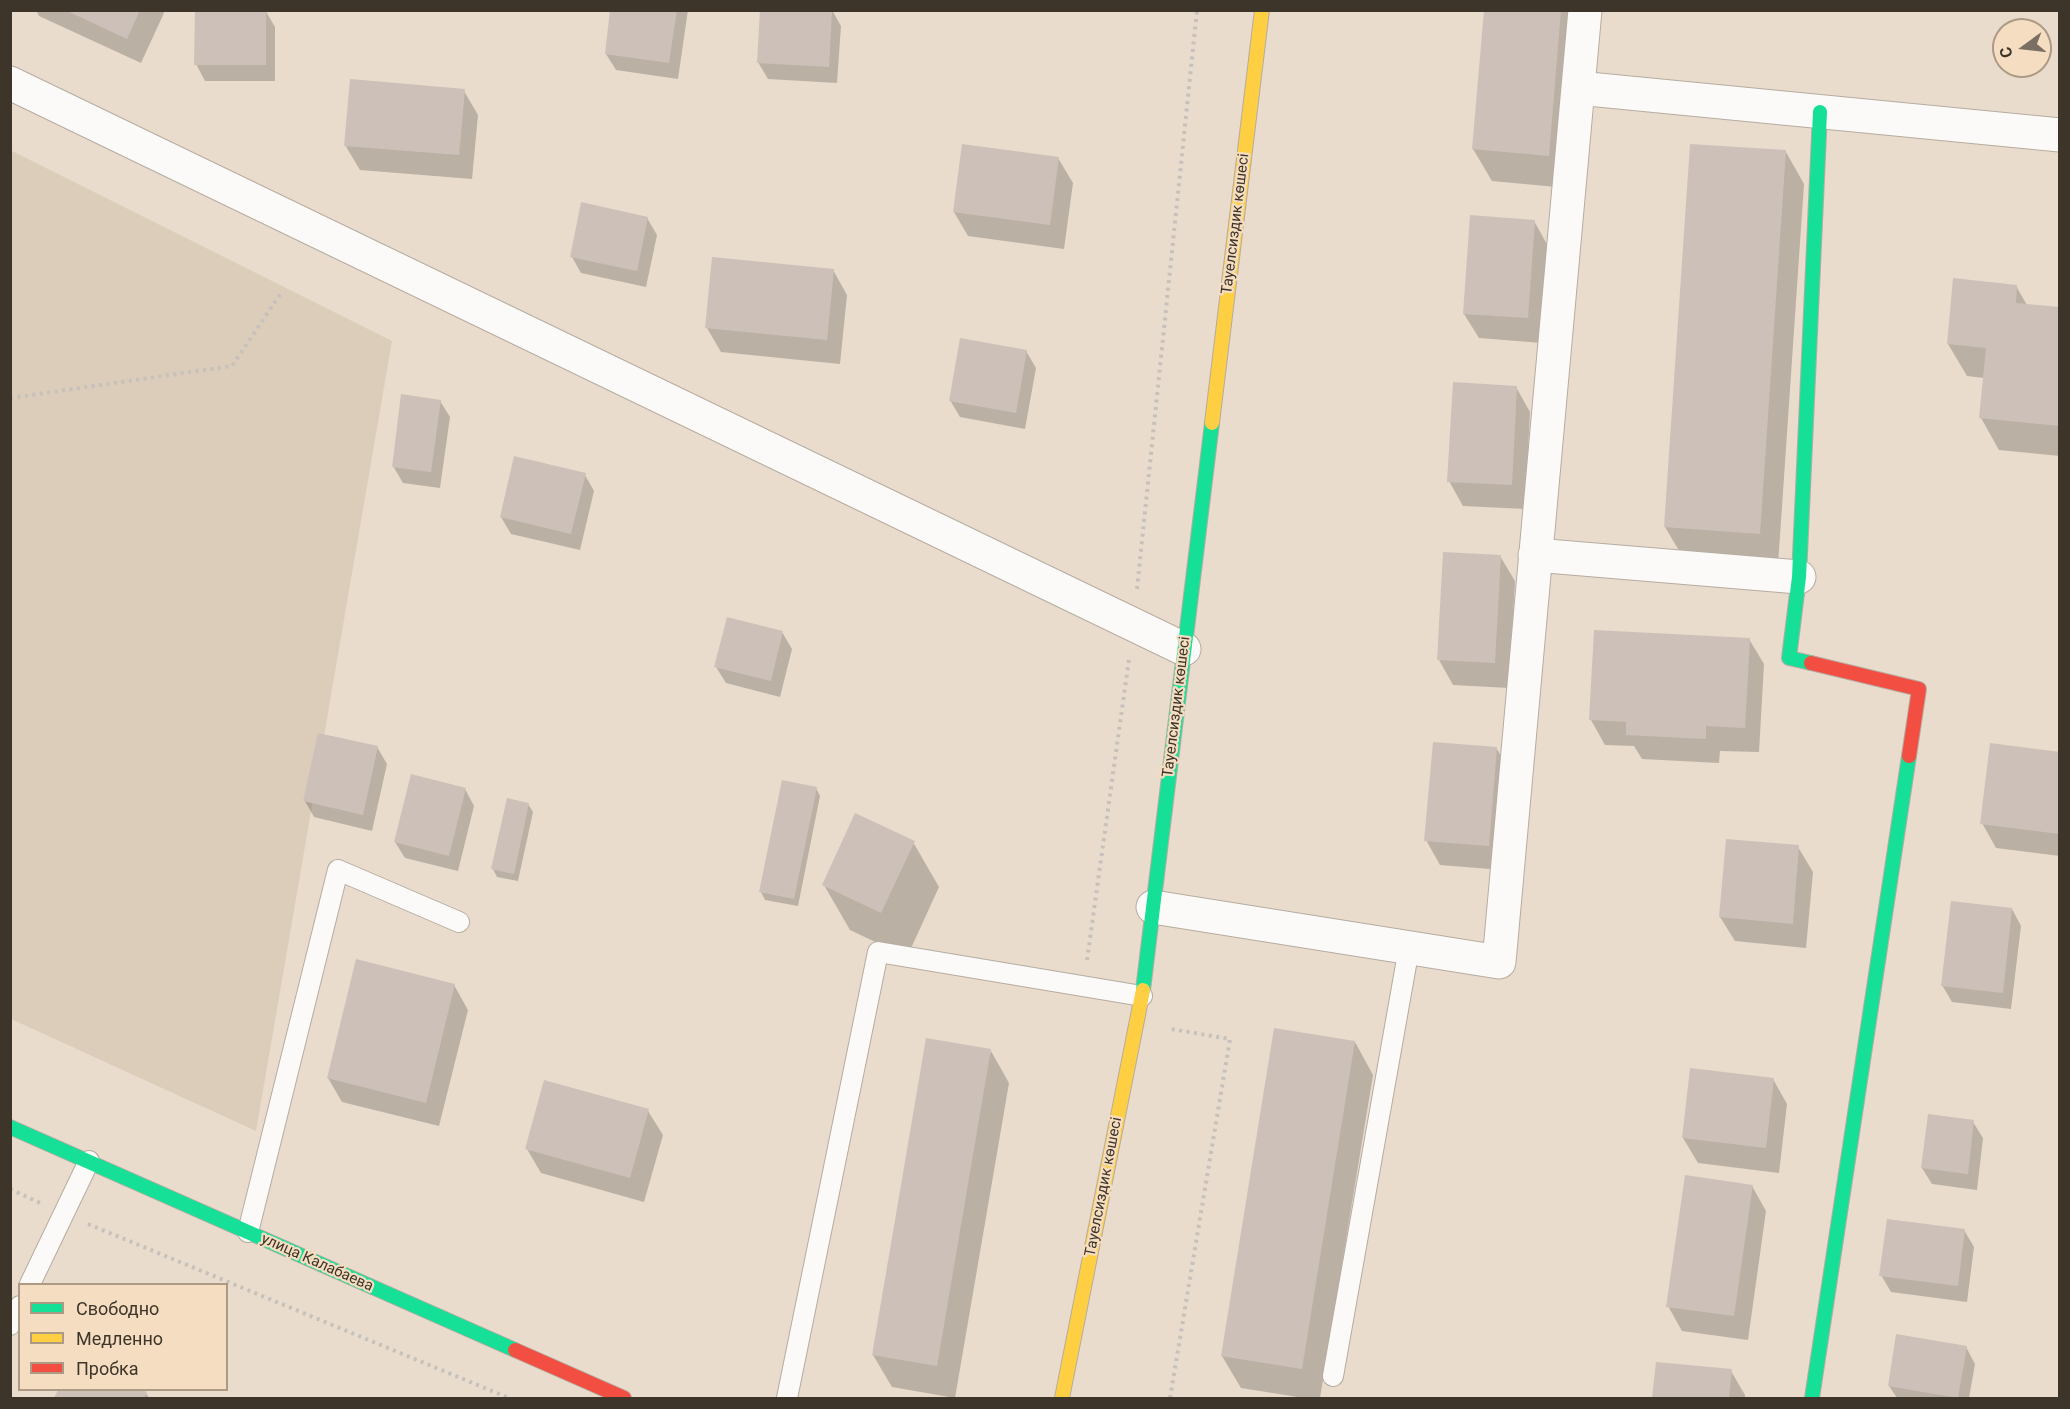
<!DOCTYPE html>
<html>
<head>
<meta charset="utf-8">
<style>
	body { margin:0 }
	#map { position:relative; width:2070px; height:1409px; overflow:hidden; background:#e9dccd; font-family:Roboto,sans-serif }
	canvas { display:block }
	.frame { position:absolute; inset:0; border:12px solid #3e352a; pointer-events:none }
	.legend { position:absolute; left:18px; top:1283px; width:210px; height:108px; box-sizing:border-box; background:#f5ddc1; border:2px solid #ac9a85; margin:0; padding:8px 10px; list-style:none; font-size:18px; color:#3e352a }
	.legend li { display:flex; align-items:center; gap:12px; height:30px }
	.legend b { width:30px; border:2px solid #ac9a85 }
	.north { position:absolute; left:1992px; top:18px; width:60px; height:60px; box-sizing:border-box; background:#f5ddc1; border:2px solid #ac9a85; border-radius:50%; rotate:255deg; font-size:16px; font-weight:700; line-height:24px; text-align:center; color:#3e352a }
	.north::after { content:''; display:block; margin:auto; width:21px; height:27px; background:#7a6f63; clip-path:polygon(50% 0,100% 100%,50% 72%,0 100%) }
</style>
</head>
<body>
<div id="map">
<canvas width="2070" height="1409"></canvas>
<div class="frame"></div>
<ul class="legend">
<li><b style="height:8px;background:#16e098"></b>Свободно</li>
<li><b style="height:8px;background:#ffcf43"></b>Медленно</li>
<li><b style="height:8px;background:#f24e42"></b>Пробка</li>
</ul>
<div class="north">С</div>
</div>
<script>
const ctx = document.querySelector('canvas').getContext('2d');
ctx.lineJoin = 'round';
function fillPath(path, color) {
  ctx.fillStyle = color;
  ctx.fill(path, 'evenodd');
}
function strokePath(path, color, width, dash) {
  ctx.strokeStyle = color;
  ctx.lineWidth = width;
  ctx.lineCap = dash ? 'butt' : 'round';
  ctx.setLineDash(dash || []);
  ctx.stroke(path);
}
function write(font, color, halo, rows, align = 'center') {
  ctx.font = font + ' Roboto,sans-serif';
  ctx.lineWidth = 4.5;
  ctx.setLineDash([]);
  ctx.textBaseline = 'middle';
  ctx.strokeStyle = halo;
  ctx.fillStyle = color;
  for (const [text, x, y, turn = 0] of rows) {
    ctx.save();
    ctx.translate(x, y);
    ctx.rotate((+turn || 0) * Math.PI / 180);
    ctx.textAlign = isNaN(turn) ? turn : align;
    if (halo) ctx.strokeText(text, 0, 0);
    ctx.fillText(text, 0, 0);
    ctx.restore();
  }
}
const green = new Path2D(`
	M 10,150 L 392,341 L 256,1131 L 11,1019 Z`);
const shadow = new Path2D(`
	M 36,10 L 163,10 L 164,13 L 141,63 L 39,16 Z
	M 265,10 L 275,27 L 275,81 L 205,81 L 196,64 Z
	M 612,10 L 688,10 L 678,79 L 616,70 L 606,54 Z
	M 832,10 L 841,26 L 837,83 L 768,79 L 758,62 Z
	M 1486,10 L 1582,10 L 1567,188 L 1492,181 L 1473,149 Z
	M 464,91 L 478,115 L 472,179 L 360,170 L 345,145 Z
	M 1786,152 L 1804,184 L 1778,565 L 1684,559 L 1665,527 Z
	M 1058,158 L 1073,183 L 1064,249 L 968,236 L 954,212 Z
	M 647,218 L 657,235 L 646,287 L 581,273 L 572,257 Z
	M 1534,221 L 1548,246 L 1542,343 L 1479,338 L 1464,314 Z
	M 833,270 L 847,295 L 840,364 L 721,352 L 707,328 Z
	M 1954,280 L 2016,286 L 2027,305 L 2060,309 L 2060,456 L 1999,450 L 1981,418 L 1984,378 L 1967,376 L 1948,344 Z
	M 1026,351 L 1036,368 L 1025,429 L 960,417 L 950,400 Z
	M 1516,387 L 1530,412 L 1525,509 L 1463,506 L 1449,481 Z
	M 440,401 L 450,417 L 440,488 L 403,483 L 393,466 Z
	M 585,475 L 594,491 L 580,550 L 511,534 L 501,517 Z
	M 1500,556 L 1515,581 L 1509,688 L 1453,685 L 1439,660 Z
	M 782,632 L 792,649 L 780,697 L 726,683 L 716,667 Z
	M 1749,639 L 1764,664 L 1759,752 L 1720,751 L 1719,763 L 1642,759 L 1634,746 L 1605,745 L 1591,720 Z
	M 377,747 L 387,764 L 372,831 L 314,817 L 305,801 Z
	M 1497,749 L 1511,774 L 1503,870 L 1440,865 L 1426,840 Z
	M 2060,753 L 2060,856 L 1996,848 L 1982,823 Z
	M 816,788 L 820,796 L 798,906 L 765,900 L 761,892 Z
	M 465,789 L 474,806 L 458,871 L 405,858 L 395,842 Z
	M 528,804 L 533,812 L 518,881 L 497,877 L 493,869 Z
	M 913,842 L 939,887 L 907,957 L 850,930 L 824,885 Z
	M 1798,847 L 1813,872 L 1806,948 L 1735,941 L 1720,917 Z
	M 2012,909 L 2021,926 L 2011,1009 L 1952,1002 L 1942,985 Z
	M 454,985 L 468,1010 L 439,1126 L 342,1102 L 328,1078 Z
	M 1355,1042 L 1373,1075 L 1320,1398 L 1304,1398 L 1241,1388 L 1222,1356 Z
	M 991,1051 L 1009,1083 L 955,1398 L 892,1387 L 873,1355 Z
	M 1773,1079 L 1787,1104 L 1779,1173 L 1698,1163 L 1683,1138 Z
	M 648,1111 L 663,1135 L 644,1202 L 541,1173 L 527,1149 Z
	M 1973,1122 L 1983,1138 L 1977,1190 L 1932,1184 L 1922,1168 Z
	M 1752,1186 L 1766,1211 L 1748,1340 L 1682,1331 L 1668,1306 Z
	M 1964,1230 L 1974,1247 L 1967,1302 L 1891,1292 L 1881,1275 Z
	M 1966,1347 L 1975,1364 L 1969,1398 L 1897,1398 L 1889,1386 Z
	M 1657,1364 L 1731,1371 L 1745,1395 L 1745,1398 L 1654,1398 Z
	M 60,1390 L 138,1390 L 146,1393 L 149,1398 L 55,1398 Z`);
const building = new Path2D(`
	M 65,10 L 140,10 L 127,39 Z
	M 195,10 L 266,10 L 266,65 L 194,65 Z
	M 610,10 L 677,10 L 669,63 L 605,54 Z
	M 760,10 L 832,10 L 829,67 L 757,63 Z
	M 1484,10 L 1561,10 L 1549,156 L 1472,149 Z
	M 350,79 L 465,89 L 459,155 L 344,146 Z
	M 962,144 L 1059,157 L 1050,225 L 953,212 Z
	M 1690,144 L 1786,150 L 1760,534 L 1664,527 Z
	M 581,202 L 648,217 L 637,271 L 570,257 Z
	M 1470,215 L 1535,220 L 1528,318 L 1463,314 Z
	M 712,257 L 834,269 L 827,340 L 705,328 Z
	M 1953,278 L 2017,285 L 2016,303 L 2060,307 L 2060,426 L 1979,418 L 1986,348 L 1947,344 Z
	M 960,338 L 1027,350 L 1016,413 L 949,401 Z
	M 1453,382 L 1517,386 L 1512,485 L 1447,482 Z
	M 401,394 L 441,400 L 431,472 L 392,467 Z
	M 514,456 L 586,473 L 571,534 L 500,517 Z
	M 1443,552 L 1501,555 L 1495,663 L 1437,660 Z
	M 727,617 L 783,631 L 771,681 L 714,667 Z
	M 1594,630 L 1750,638 L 1745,728 L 1706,726 L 1706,739 L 1626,735 L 1626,722 L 1589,720 Z
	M 318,733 L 378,746 L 363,815 L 303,801 Z
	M 1433,742 L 1497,747 L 1489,846 L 1424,841 Z
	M 1990,743 L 2060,752 L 2060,834 L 1980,824 Z
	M 411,774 L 466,788 L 449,856 L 394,842 Z
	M 782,780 L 817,787 L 794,899 L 759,892 Z
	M 507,798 L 529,803 L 514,874 L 491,869 Z
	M 855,813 L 915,841 L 881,913 L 822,885 Z
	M 1726,839 L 1799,845 L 1793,924 L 1719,917 Z
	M 1951,901 L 2012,908 L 2003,993 L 1941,986 Z
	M 356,959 L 455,984 L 426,1103 L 327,1078 Z
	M 1274,1028 L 1355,1041 L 1302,1369 L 1221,1356 Z
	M 926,1038 L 991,1049 L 937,1366 L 872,1355 Z
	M 1690,1068 L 1774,1078 L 1766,1148 L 1682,1138 Z
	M 544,1080 L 649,1109 L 630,1178 L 525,1149 Z
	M 1928,1114 L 1974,1120 L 1968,1174 L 1921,1168 Z
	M 1685,1175 L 1753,1185 L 1734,1316 L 1666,1307 Z
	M 1887,1219 L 1965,1229 L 1958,1286 L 1879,1276 Z
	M 1896,1334 L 1967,1346 L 1958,1398 L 1888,1386 Z
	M 1656,1362 L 1732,1369 L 1729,1398 L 1652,1398 Z
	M 58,1390 L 142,1390 L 147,1392 L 144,1398 L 54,1398 Z`);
const path = new Path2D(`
	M 10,398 L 232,366 L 281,293
	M 1137,589 L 1197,10
	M 1087,960 L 1129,659
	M 10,1189 L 40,1203
	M 88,1224 L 509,1398
	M 1170,1398 L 1230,1039 L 1171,1029`);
const lane = new Path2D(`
	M 248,1232 L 338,870 L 459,922
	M 30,1284 L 89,1161
	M 10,1325 L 20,1306
	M 1333,1376 L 1409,948
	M 787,1398 L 878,952 L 1142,996`);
const street = new Path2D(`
	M 10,83 L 1184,649
	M 1578,88 L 2060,135
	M 1535,555 L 1799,577
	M 1153,907 L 1499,962 L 1585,10`);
const fast = new Path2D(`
	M 1811,663 L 1789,658 L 1799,577 L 1820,112
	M 1143,990 L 1212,423
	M 10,1127 L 515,1350
	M 1812,1398 L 1909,756`);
const slow = new Path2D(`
	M 1212,423 L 1262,10
	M 1062,1398 L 1143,990`);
const jam = new Path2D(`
	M 1811,663 L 1919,689 L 1909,756
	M 515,1350 L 624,1398`);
const streetNames = [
	["Тауелсиздик көшесі",1236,224,-83],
	["Тауелсиздик көшесі",1177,707,-83],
	["Тауелсиздик көшесі",1104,1187,-79],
	["улица Калабаева",317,1263,24]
];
fillPath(green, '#dccdbb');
fillPath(shadow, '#0003');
fillPath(building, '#cdc0b8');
strokePath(lane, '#b6aca0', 22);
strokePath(street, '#b6aca0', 35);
strokePath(fast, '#b6aca0', 16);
strokePath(slow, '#b6aca0', 16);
strokePath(jam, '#b6aca0', 16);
strokePath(path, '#c6c1bb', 4, [3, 4.5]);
strokePath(lane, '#fcfaf8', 20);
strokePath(street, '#fcfaf8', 33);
strokePath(fast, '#16e098', 14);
strokePath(slow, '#ffcf43', 14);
strokePath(jam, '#f24e42', 14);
write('15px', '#3e352a', '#f5ddc1', streetNames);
</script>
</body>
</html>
